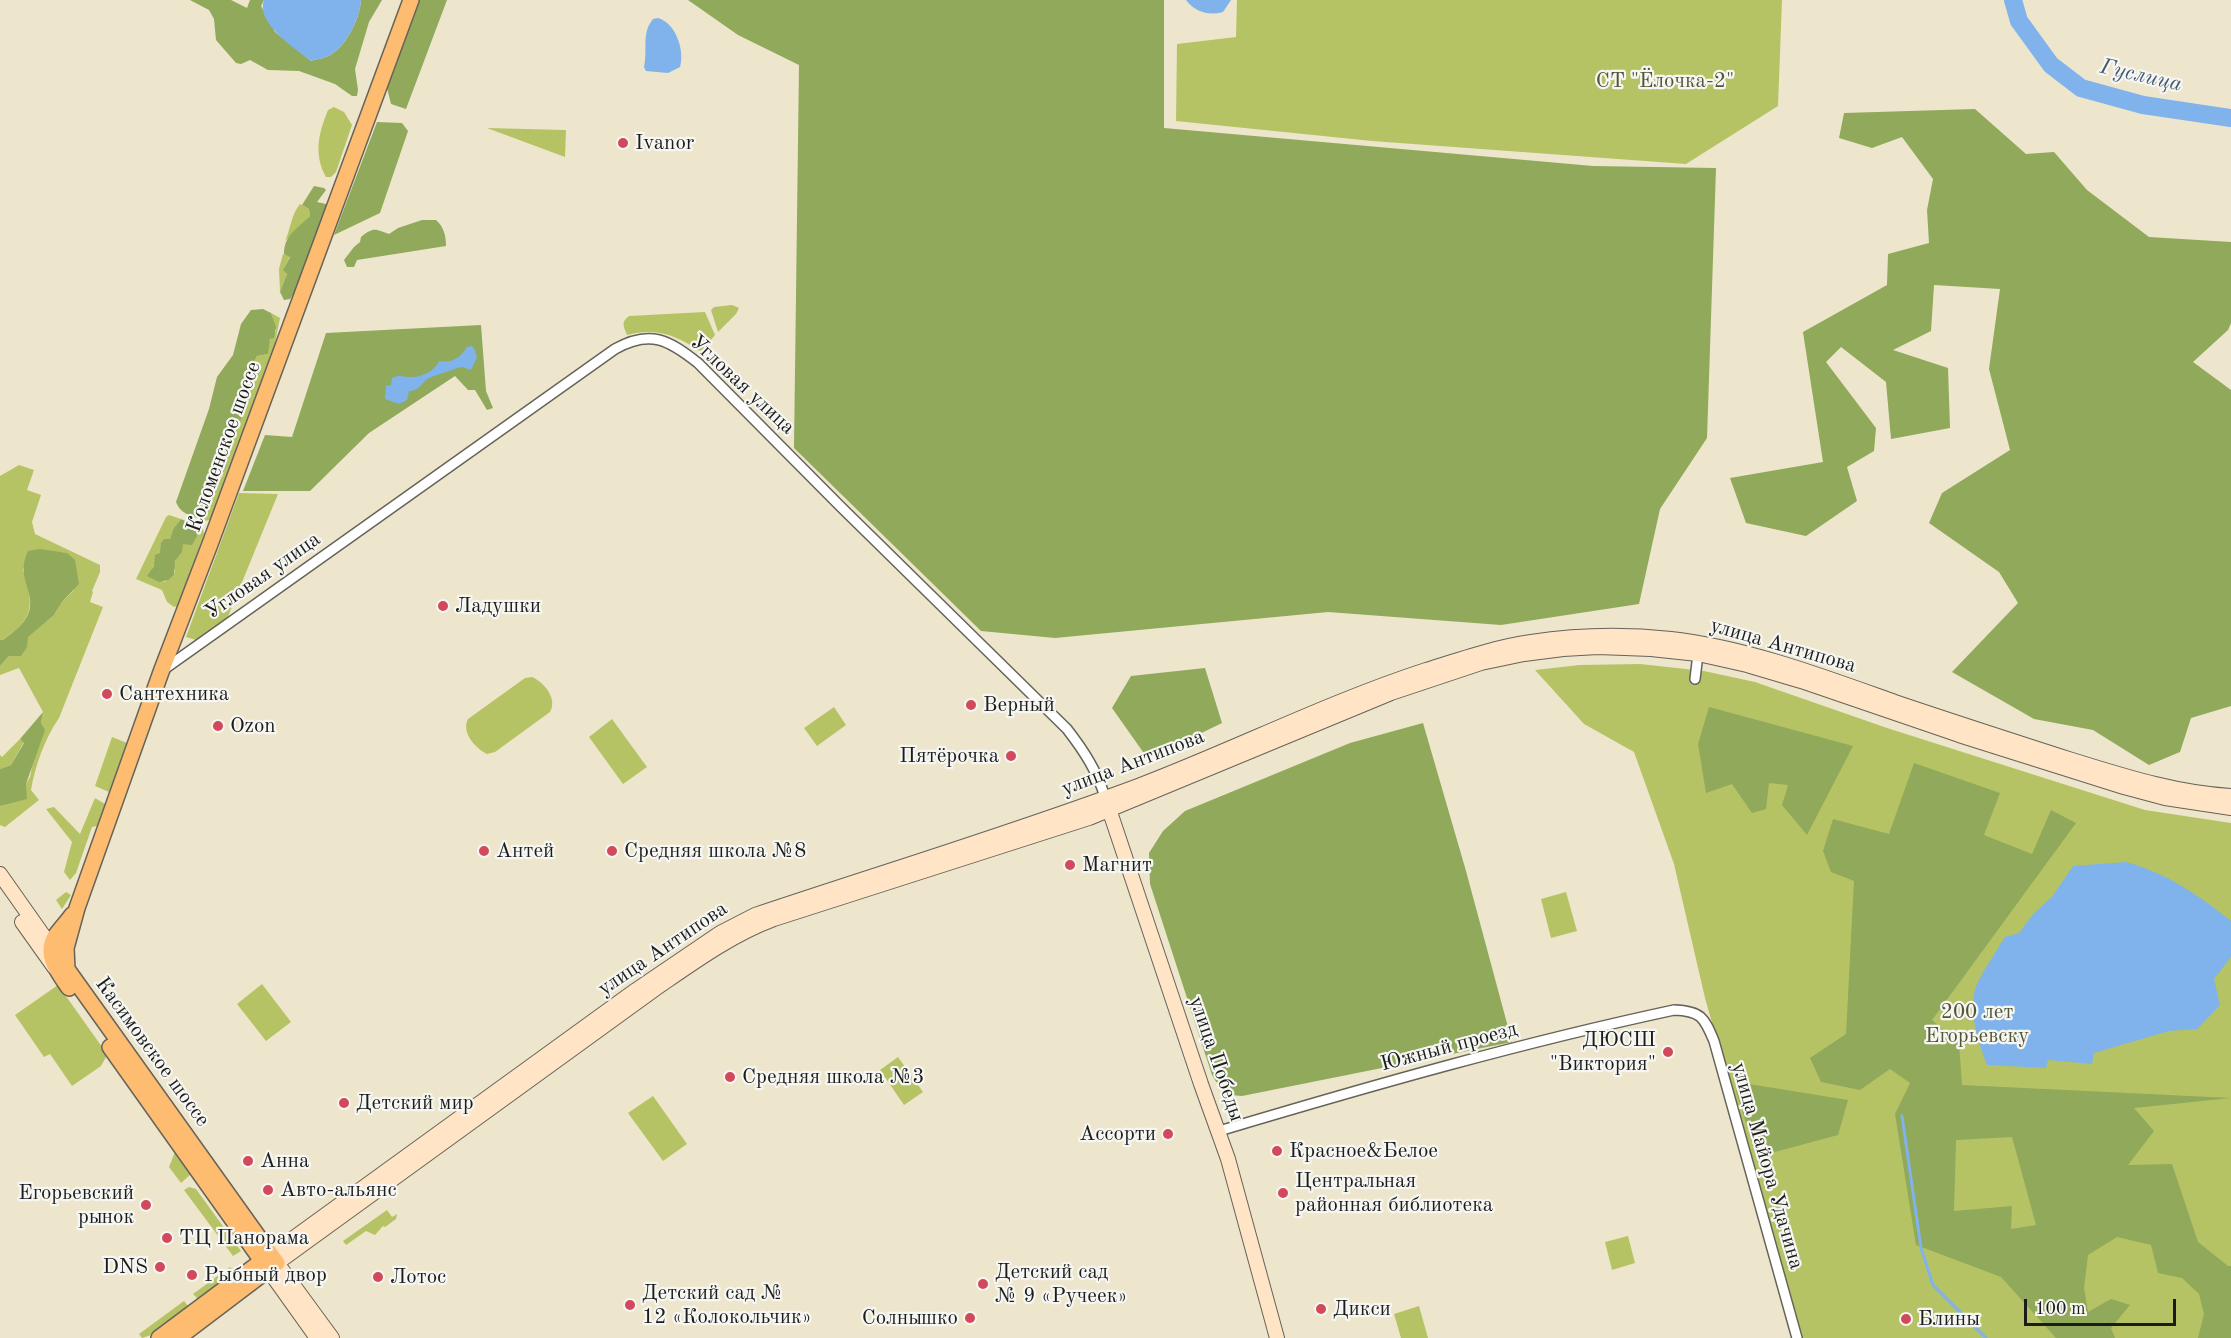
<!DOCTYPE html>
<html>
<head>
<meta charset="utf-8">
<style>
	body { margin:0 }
	#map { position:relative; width:2231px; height:1338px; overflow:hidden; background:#ede6cc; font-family:"Old Standard TT",serif }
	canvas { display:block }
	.scale { position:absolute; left:2024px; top:1299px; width:152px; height:27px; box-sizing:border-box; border:3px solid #1c1c1c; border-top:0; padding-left:8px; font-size:18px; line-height:21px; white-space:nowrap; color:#1c1c1c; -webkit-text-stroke:4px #f6f6f2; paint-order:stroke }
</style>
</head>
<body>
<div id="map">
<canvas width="2231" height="1338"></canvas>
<div class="scale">100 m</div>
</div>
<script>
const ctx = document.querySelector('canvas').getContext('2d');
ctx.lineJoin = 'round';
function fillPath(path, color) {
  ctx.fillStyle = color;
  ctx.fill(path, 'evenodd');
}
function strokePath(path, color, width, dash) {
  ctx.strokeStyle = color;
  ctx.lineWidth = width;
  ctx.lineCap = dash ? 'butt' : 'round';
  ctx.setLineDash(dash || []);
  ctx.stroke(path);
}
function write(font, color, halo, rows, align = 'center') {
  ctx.font = font + ' "Old Standard TT",serif';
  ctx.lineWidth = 4.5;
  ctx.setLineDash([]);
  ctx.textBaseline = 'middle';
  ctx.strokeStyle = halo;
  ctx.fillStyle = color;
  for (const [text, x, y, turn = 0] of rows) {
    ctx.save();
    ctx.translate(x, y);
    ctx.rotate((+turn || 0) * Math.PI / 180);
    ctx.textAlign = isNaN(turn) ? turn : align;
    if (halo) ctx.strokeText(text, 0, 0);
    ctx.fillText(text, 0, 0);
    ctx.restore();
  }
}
const green = new Path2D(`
	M 1237,0 L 1782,0 L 1778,106 L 1686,164 L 1372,141 L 1176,121 L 1177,44 L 1236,37 Z
	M 334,107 L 344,112 L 352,125 L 336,172 L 331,177 L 326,177 C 313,154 319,132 328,110 Z
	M 487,128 L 566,130 L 565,157 Z
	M 300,204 L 309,209 L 310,216 L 285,241 C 291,228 291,215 300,204 Z
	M 283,254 L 290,256 L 284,268 L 287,274 L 280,292 L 279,269 Z
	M 732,305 L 739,308 L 736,314 L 718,332 L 711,310 L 714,307 Z
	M 705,312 L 715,335 L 701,352 C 677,335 656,327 627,335 C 623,326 621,322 629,316 Z
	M 271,313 L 280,318 L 275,343 L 210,520 L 204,521 L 201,519 L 203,519 L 206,500 L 222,477 L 227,462 L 227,452 L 244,411 L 243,392 L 253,376 L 253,364 L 257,356 L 268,354 L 268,343 L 276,331 Z
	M 19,465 L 34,470 L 27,490 L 41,495 L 32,522 L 35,534 L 100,565 L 100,572 L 92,591 L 93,592 L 90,602 L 103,607 L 59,718 C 45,738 35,766 31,790 L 39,800 L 5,827 L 0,825 L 0,806 L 16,801 L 30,777 L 34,757 L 44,730 L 41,723 L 43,712 L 19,668 L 0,675 L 0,666 L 9,656 L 27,647 L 27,637 L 54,615 L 62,602 L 74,590 L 67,553 L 55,552 L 23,569 C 33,604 36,617 3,640 L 0,640 L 0,476 Z
	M 239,493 L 278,494 L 227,619 L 196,640 L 186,637 Z
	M 169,515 L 181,519 L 173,529 L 170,539 L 167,540 L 152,569 L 164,582 L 174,575 L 175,571 L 173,566 L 183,544 L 198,531 L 197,526 L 203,529 L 204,534 L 178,606 L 174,607 L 167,602 L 162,590 L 136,579 L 166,517 Z
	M 1640,664 L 1704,671 L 1755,682 L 1887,728 L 2145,810 L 2231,823 L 2231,1338 L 1801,1338 L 1705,998 L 1674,864 L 1634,752 L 1584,724 L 1535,670 L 1580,665 Z
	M 532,677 C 544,682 558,699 550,712 L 495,752 L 487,754 C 475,748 461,732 468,719 L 525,678 Z
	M 834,707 L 846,725 L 817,746 L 804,728 Z
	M 612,719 L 647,767 L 623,784 L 589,737 Z
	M 112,737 L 127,743 L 109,792 L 95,786 Z
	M 20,739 L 24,742 L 11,765 L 0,769 L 0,755 L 2,757 Z
	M 95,798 L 105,804 L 97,826 L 92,827 L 76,873 L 70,880 L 64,872 L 72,842 L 46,809 L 54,807 L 80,834 Z
	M 66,892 L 71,895 L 62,909 L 56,900 Z
	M 1566,892 L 1577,931 L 1551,938 L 1541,899 Z
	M 262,984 L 291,1022 L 266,1041 L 237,1004 Z
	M 58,985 L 105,1051 L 106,1057 L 101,1066 L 72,1086 L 50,1054 L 44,1057 L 15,1015 Z
	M 898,1057 L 923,1092 L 904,1105 L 880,1070 Z
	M 653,1096 L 687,1144 L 663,1161 L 628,1113 Z
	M 175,1152 L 177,1152 L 191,1174 L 181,1183 L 169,1167 Z
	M 189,1187 L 196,1189 L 241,1251 L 233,1256 L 184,1190 Z
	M 387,1210 L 392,1217 L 397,1214 L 396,1219 L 385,1227 L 383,1226 L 375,1235 L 366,1231 L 346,1245 L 343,1241 Z
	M 1628,1236 L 1635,1263 L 1612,1270 L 1605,1242 Z
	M 230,1267 L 238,1274 L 200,1301 L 193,1294 Z
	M 184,1301 L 189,1307 L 160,1332 L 142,1338 L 139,1334 Z
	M 1419,1306 L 1428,1338 L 1401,1338 L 1394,1314 Z`);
const forest = new Path2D(`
	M 190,0 L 231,0 L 247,8 L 250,0 L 264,0 L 261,6 L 275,32 L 311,61 C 316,59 322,59 326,57 C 345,50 360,19 361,0 L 382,0 L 369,22 L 355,69 L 358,90 L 357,96 L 352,96 L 335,84 L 299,71 L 268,70 L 250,60 L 241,64 L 236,63 L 216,40 L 214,19 L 209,10 Z
	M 419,0 L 447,0 L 406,109 L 391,104 L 387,88 Z
	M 688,0 L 1164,0 L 1164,128 L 1593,166 L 1716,168 L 1707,438 L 1660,509 L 1639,604 L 1501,625 L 1328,612 L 1055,638 L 981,631 L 794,448 L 799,65 L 738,35 Z
	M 1975,109 L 2026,154 L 2054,152 L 2087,190 L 2149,237 L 2231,242 L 2231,323 L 2228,330 L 2193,362 L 2231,390 L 2231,706 L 2191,718 L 2180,752 L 2149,765 L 2093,730 L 2034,719 L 1952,672 L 2018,603 L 1999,572 L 1929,523 L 1942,493 L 2010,450 L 1989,369 L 2000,289 L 1934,285 L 1931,331 L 1893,350 L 1948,368 L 1950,428 L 1891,439 L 1886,382 L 1841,347 L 1826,362 L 1876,428 L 1874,451 L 1847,467 L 1857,501 L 1806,536 L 1746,523 L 1730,478 L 1823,462 L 1803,332 L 1887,285 L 1888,254 L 1929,243 L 1927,210 L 1933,179 L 1902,137 L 1872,148 L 1839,138 L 1844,113 Z
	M 377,122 L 402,123 L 408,131 L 380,213 L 334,235 Z
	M 314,186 L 324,188 L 326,190 L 317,202 L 326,204 L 326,206 L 295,292 L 290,299 L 284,300 L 280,292 L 287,274 L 283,270 L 290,257 L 284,254 C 284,235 297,229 310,216 L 309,209 L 302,205 Z
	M 422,220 L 436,220 C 444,227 446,236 446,246 L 357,260 L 354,267 L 347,267 L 344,260 L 354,247 L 360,242 L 361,237 C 374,227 374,229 389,234 L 398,228 Z
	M 263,309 L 271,313 L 276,327 L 274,338 L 270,339 L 268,354 L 257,356 L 253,364 L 257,369 C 256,378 247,381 244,389 C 241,395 246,401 244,407 C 241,424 233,438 227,452 C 232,467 214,484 208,497 C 205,503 206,510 205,517 L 201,519 C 190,516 180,513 176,502 L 209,409 L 217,377 L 233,355 L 241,324 L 251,310 Z
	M 481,325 L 486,391 L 493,408 L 487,410 L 475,390 L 468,390 L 455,376 L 369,433 L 310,491 L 243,491 L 265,435 L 292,437 L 326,333 Z
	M 181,519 L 197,526 L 197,536 L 192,545 L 183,544 L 182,552 L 175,561 L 174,575 L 168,580 L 159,582 L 147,576 L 154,566 L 155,555 L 160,553 L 161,543 L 164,539 L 170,539 L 173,529 Z
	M 40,549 L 67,553 L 75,560 L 79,584 L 62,602 L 54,615 L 28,637 L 27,647 L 21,656 L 9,656 L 0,666 L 0,640 L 3,640 C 58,603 10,587 28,551 Z
	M 1205,668 L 1222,723 L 1148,759 L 1112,708 L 1131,676 Z
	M 1709,707 L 1853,746 L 1807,835 L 1782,805 L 1788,785 L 1769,783 L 1766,809 L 1752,813 L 1732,784 L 1706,793 L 1698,744 Z
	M 43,712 L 41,723 L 45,730 L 26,784 L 27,799 L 0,806 L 0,769 L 11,765 L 24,743 L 20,739 Z
	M 1423,723 L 1466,871 L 1512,1042 L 1242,1096 C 1226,1095 1220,1089 1212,1075 L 1150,884 L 1149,853 L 1163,831 L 1185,811 L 1350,743 Z
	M 1914,763 L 2000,793 L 1984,835 L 2032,854 L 2051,810 L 2076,823 L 1932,1020 L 1959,1043 L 1962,1085 L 2231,1098 L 2134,1108 L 2154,1131 L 2128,1165 L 2172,1164 L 2198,1242 L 2228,1266 L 2231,1266 L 2231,1338 L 2198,1338 L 2204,1314 L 2199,1294 L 2182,1278 L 2158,1273 L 2151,1245 L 2117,1237 L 2088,1255 L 2084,1288 L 2088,1312 L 2111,1299 L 2130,1305 L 2111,1328 L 2115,1338 L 2056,1338 L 2001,1277 L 1916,1245 L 1895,1114 L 1910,1083 L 1890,1069 L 1860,1090 L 1821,1082 L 1810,1058 L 1846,1034 L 1854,881 L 1831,872 L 1823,851 L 1833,819 L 1889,834 ZM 2012,1137 L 2036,1225 L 2011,1229 L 2012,1206 L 1954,1211 L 1956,1140 Z
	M 1743,1083 L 1848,1100 L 1838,1135 L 1771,1153 L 1765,1163 L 1758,1161 L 1736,1091 Z`);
const water = new Path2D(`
	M 264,0 L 361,0 C 360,19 345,50 326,57 C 322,59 316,59 311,61 C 296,49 255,23 264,0 Z
	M 1186,0 L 1231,0 L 1223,12 C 1209,16 1195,12 1186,0 Z
	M 658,18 C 676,23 685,51 680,67 L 668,73 L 646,71 L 644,67 C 648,50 641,33 653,19 Z
	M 471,346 L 474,348 L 477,357 L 471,370 C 468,369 465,368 462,367 C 459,367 432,377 429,378 C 421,383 419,391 409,391 L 407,400 L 399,404 L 385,399 L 386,386 L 391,385 L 392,378 C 400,374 403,377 411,377 C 422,377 435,371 439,361 C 452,363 459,359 467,347 Z
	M 2126,862 C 2168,874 2197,894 2231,921 L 2231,957 L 2214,979 L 2220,1005 L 2197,1029 L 2169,1031 L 2094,1053 L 2092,1064 L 2048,1060 L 2046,1068 L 1987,1065 C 1978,1041 1966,1006 1978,982 C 1986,966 1996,952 2005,937 L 2019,933 L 2034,913 L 2052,897 L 2073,866 Z`);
const stream = new Path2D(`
	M 1902,1116 L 1921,1248 L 1933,1285 L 1986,1338`);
const river = new Path2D(`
	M 2013,0 L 2019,21 L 2051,65 L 2081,88 L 2143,105 L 2231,118`);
const street = new Path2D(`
	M 163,670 L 615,349 C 650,329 669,340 698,363 L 841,507 L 1067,729 C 1084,751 1097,771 1105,797
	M 1695,679 L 1698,654
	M 1219,1131 C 1370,1086 1520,1043 1674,1010 C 1701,1011 1704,1017 1714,1041 L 1797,1338`);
const secondary = new Path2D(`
	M 1106,800 L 1201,1084 L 1228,1159 L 1277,1338
	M 0,874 L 55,952
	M 22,922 L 54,967
	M 317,1338 L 262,1261 L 636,990 L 720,933 L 755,915 C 883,872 1012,833 1138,786 C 1235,749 1328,702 1426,670 C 1461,659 1496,647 1531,642 C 1576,635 1626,634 1671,639 C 1748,648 1822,676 1895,702 C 1954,722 2013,741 2072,760 C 2124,776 2176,793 2231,796
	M 332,1338 L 277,1263 L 655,989 C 693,963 731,935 774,919 L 1089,818 L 1391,693 L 1481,663 L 1524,654 L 1563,649 L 1598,647 L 1651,649 L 1698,654 L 1747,665 L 1801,681 L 1959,735 L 2124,787 L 2165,798 L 2231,808`);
const primary = new Path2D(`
	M 69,988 C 58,972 43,954 56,935 C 61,928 67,922 72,915
	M 110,1047 L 262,1261 L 159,1338
	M 178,1338 L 277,1263 L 67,969 L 66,948 L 77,908 L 161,672 L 210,544 L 411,0`);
const markers = [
	[623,143,6,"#d1495b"],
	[443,606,6,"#d1495b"],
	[107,694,6,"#d1495b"],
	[971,705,6,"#d1495b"],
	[218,726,6,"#d1495b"],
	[1011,756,6,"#d1495b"],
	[484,851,6,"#d1495b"],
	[612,851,6,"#d1495b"],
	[1070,865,6,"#d1495b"],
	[1668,1052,6,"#d1495b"],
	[730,1077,6,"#d1495b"],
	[344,1103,6,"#d1495b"],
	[1168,1134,6,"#d1495b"],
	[1277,1151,6,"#d1495b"],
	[248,1161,6,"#d1495b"],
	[268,1190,6,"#d1495b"],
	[1283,1193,6,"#d1495b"],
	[146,1205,6,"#d1495b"],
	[167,1238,6,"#d1495b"],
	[160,1267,6,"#d1495b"],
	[192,1275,6,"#d1495b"],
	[378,1277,6,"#d1495b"],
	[983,1284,6,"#d1495b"],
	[630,1305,6,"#d1495b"],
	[1321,1309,6,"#d1495b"],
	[970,1318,6,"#d1495b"],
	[1906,1319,6,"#d1495b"]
];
const parkNames = [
	["СТ \"Ёлочка-2\"",1665,81],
	["200 лет",1977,1012],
	["Егорьевску",1977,1036]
];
const poiNames = [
	["Ivanor",635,143],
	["Ладушки",455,606],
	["Сантехника",119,694],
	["Верный",983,705],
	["Ozon",230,726],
	["Пятёрочка",999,756,"right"],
	["Антей",496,851],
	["Средняя школа №8",624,851],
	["Магнит",1082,865],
	["ДЮСШ",1656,1040,"right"],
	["\"Виктория\"",1656,1064,"right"],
	["Средняя школа №3",742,1077],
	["Детский мир",356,1103],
	["Ассорти",1156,1134,"right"],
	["Красное&Белое",1289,1151],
	["Анна",260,1161],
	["Центральная",1295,1181],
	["районная библиотека",1295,1205],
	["Авто-альянс",280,1190],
	["Егорьевский",134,1193,"right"],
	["рынок",134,1217,"right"],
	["ТЦ Панорама",179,1238],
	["DNS",148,1267,"right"],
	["Детский сад",995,1272],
	["№ 9 «Ручеек»",995,1296],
	["Рыбный двор",204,1275],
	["Лотос",390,1277],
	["Детский сад №",642,1293],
	["12 «Колокольчик»",642,1317],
	["Дикси",1333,1309],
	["Солнышко",958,1318,"right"],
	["Блины",1918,1319]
];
const streetNames = [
	["Угловая улица",742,385,43],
	["Коломенское шоссе",224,447,-70],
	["Угловая улица",263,576,-35],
	["улица Антипова",1783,646,16],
	["улица Антипова",1133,763,-21],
	["улица Антипова",663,949,-34],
	["Южный проезд",1449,1047,-15],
	["Касимовское шоссе",152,1052,54],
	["улица Победы",1216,1059,71],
	["улица Майора Удачина",1767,1166,74]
];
const waterNames = [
	["Гуслица",2141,76,13]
];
fillPath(green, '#b6c364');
fillPath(forest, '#90a95a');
fillPath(water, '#80b2ec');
strokePath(stream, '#80b2ec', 3);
strokePath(river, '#80b2ec', 18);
strokePath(street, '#65635a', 12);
strokePath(secondary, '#65635a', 16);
strokePath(primary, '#65635a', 18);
strokePath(street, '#fff', 9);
strokePath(secondary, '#ffe4c6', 14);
strokePath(primary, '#febc70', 15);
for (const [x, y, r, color] of markers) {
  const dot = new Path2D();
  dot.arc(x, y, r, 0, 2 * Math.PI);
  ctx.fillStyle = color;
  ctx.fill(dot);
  strokePath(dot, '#f6f6f2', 2);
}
write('21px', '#525635', '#f6f6f2', parkNames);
write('21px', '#1c1c1c', '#f6f6f2', poiNames, 'left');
write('21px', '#1c1c1c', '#f6f6f2', streetNames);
write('italic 22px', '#44586f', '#f6f6f2', waterNames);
</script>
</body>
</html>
